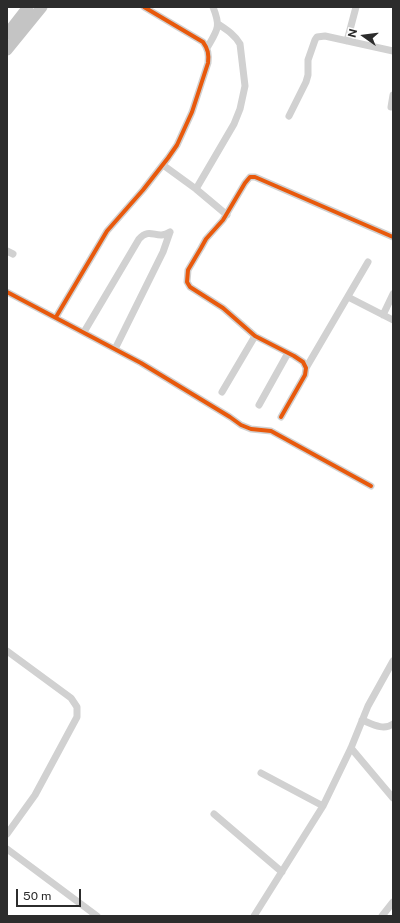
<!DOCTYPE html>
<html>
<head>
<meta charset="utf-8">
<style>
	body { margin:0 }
	#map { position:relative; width:400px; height:923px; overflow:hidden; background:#fff; font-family:"Public Sans",sans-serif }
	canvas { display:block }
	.frame { position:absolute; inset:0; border:8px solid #2c2c2c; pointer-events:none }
	.north { position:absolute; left:344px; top:16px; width:40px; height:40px; -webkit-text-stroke:3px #fff; paint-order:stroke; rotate:284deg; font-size:11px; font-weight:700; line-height:16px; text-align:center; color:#2c2c2c }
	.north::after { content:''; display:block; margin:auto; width:14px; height:18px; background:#2c2c2c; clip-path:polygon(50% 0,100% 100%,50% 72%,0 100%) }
	.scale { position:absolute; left:16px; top:889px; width:65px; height:18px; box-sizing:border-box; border:2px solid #2c2c2c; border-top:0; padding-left:5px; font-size:12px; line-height:14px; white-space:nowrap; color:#2c2c2c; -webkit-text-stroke:3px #fff; paint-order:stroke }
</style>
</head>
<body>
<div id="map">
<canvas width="400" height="923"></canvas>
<div class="frame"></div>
<div class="north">N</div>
<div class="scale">50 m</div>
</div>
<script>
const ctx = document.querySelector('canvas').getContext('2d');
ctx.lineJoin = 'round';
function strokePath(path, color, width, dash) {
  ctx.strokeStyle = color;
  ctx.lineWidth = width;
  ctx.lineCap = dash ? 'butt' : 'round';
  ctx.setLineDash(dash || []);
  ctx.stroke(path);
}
const street = new Path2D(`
	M 347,41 L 356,7
	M 207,48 C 218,29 221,27 213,7
	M 391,107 L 393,95
	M 289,116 L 306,82 L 308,75 L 308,60 L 315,40 L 317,37 L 325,36 L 393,51
	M 163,165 L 196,189 L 227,215
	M 196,189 L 234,124 L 240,109 L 245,86 L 240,44 C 235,35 227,30 218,24
	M 7,251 L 13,254
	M 7,292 L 141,363 L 230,417 L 241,425 L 251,429 L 271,431 L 371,486
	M 348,297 L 393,320
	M 383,315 L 393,294
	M 56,317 L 107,231 L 143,190 L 168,158 L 177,145 L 192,112 L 208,63 C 209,54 208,49 203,42 L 144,7
	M 84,332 L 139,239 C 151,226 156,241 170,232
	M 115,349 L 163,252 L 170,232
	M 306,368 L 368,262
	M 222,392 L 255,336
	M 259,405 L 288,353
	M 281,417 L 305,375 L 306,368 L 303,362 L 294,356 L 255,336 L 223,308 L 190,287 L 187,282 L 188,270 L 201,248 L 206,239 L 223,220 L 245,183 L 250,177 L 255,177 L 393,237
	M 7,651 L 71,698 L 77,707 L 77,717 L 35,795 L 7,834
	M 362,720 C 372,724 383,731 393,724
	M 351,748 L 393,798
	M 261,773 L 323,806
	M 214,814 L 282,872
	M 7,849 L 97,916
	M 254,916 L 323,806 L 351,748 L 368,706 L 393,661
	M 382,916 L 393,902`);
const primary = new Path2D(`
	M 7,34 L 28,7
	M 7,50 L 42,7`);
const cycleway = new Path2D(`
	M 7,292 L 141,363 L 230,417 L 241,425 L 251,429 L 271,431 L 371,486
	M 56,317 L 107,231 L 143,190 L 168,158 L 177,145 L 192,112 L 208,63 C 209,54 208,49 203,42 L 144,7
	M 281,417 L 305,375 L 306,368 L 303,362 L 294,356 L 255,336 L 223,308 L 190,287 L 187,282 L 188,270 L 201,248 L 206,239 L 223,220 L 245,183 L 250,177 L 255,177 L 393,237`);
strokePath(street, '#d1d1d1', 7);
strokePath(primary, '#c4c4c4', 11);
strokePath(cycleway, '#e8590c', 4);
</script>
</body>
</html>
